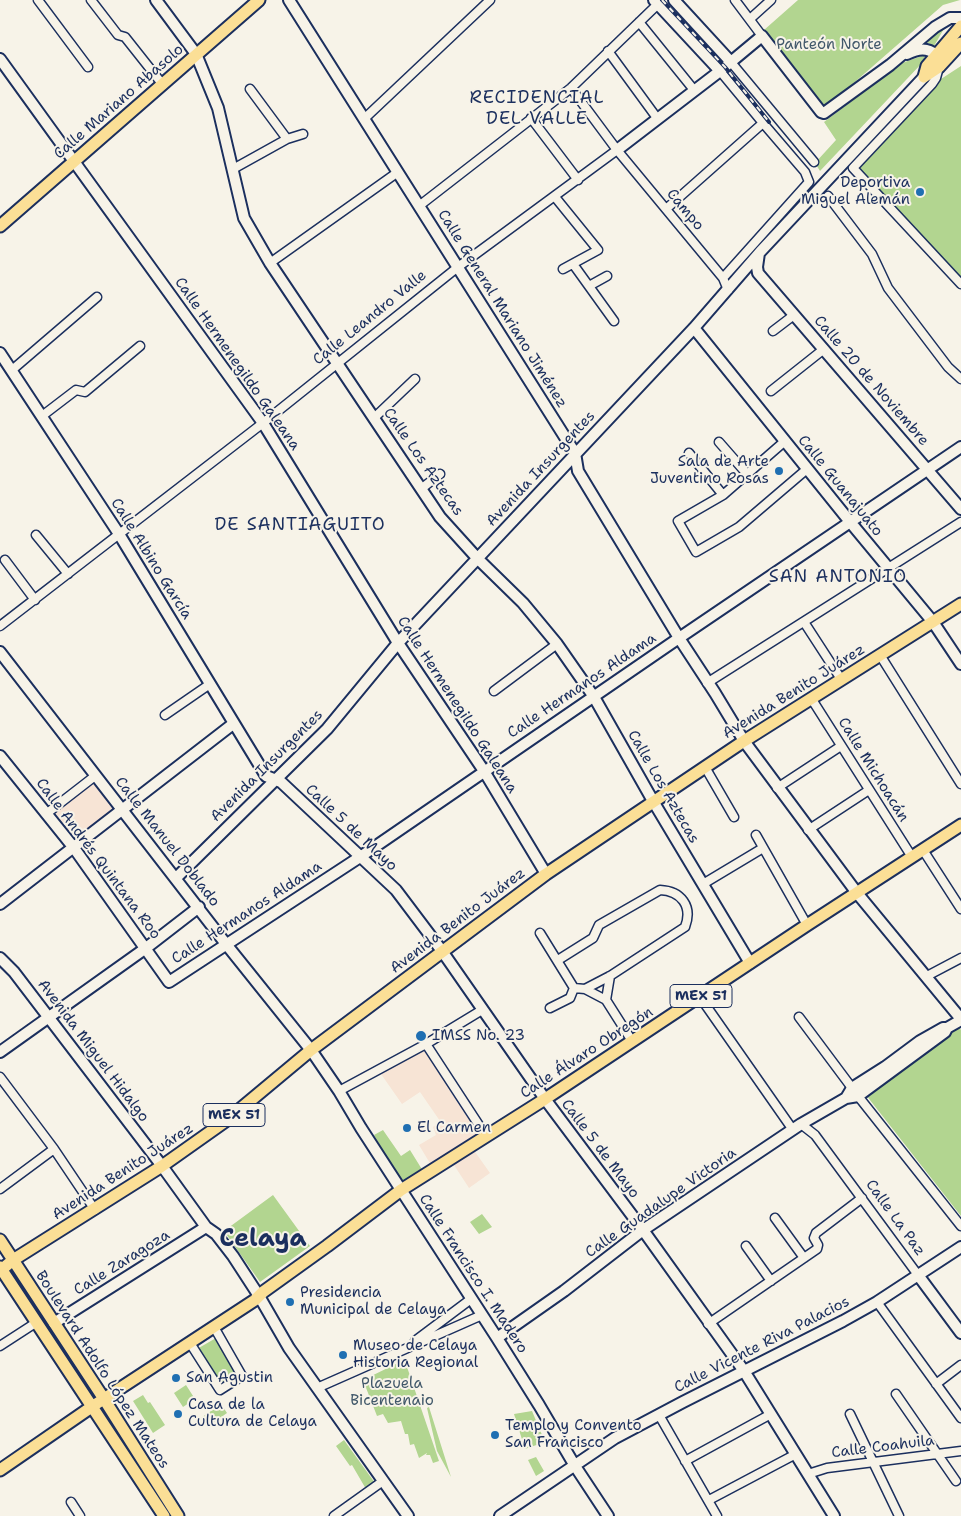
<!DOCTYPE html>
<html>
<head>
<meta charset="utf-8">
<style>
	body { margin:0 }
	canvas { display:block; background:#f7f3e8 }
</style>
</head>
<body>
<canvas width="961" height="1516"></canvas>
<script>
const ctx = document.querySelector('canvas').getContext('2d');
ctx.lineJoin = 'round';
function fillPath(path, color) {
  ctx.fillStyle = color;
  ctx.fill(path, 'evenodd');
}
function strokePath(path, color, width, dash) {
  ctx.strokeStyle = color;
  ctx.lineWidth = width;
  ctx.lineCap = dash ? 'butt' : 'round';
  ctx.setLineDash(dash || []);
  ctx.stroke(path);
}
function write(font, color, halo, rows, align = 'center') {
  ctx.font = font + ' "Shantell Sans",sans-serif';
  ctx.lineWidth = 4;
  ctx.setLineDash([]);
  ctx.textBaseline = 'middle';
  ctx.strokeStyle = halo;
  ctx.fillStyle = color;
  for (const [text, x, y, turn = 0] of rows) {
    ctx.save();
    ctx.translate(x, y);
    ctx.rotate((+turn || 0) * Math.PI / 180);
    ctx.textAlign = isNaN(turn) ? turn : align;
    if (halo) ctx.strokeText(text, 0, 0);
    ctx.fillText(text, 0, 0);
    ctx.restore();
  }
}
const built = new Path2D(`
	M 94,782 L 114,809 L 75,838 L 55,813 Z
	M 423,1049 L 478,1134 L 431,1165 L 419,1145 L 436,1135 L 433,1127 L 440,1121 L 420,1092 L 402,1104 L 381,1074 Z
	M 473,1149 L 490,1173 L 469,1188 L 452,1162 Z`);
const green = new Path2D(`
	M 798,0 L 960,0 L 943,5 L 825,108 L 809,95 L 764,30 Z
	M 949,20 L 934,46 L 922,40 Z
	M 925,55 L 923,62 L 820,171 L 815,163 L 836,140 L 824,122 L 902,63 Z
	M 961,66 L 961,279 L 858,169 L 941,79 Z
	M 958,1026 L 961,1030 L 961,1216 L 866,1095 Z
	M 383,1130 L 401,1156 L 410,1150 L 423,1171 L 401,1182 L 374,1135 Z
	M 273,1195 L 310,1246 L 260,1282 L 224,1231 Z
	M 482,1214 L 492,1227 L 479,1234 L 470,1222 Z
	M 216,1338 L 236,1373 L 219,1384 L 197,1349 Z
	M 400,1362 L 407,1367 L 439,1461 L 433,1463 L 430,1455 L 426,1455 L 427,1453 L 419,1458 L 414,1444 L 410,1445 L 408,1434 L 405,1434 L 401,1421 L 388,1423 L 383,1414 L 377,1416 L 363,1380 Z
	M 186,1385 L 195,1399 L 183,1407 L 174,1393 Z
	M 143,1395 L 148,1403 L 150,1402 L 165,1425 L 153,1433 L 133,1401 Z
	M 221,1404 L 227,1413 L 207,1427 L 201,1418 Z
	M 429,1407 L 451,1477 L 437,1451 L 427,1408 Z
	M 532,1411 L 545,1442 L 525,1449 L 514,1414 Z
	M 344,1440 L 375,1483 L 366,1489 L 352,1465 L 350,1466 L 336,1446 Z
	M 536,1457 L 544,1471 L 536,1476 L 528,1460 Z`);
const street = new Path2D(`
	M 38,0 L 88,67
	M 91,0 L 118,35 L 125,37 L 163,85
	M 735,0 L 762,36
	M 750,19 L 771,0
	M 639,22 L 694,90
	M 608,51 L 657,118
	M 730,61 L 814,162
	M 939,67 L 936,78 L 932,84 L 853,168 L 961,284
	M 720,71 L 763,123 L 805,172 L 809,182 L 723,278
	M 571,88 L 617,150 L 723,278 L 728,290
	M 250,89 L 287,139
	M 531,118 L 578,180
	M 364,119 L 490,0
	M 233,169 L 287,139 L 303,134
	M 828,196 L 872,254 L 888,288 L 948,367 L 961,379
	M 555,197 L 598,250 L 563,269
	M 419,206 L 571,88 L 658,4
	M 666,209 L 763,123
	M 270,263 L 398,172
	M 573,264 L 614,321
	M 589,286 L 607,276
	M 773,331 L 794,315
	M 12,370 L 97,297
	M 771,391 L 824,349
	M 42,416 L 76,390 L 85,392 L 140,346
	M 374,418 L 415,379
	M 785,441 L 723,495 L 678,521 L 696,552 L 739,527 L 807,469
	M 719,442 L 747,474
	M 689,453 L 723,495
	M 421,489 L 440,474
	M 36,535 L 68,574
	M 5,560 L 35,600
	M 804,622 L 841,679
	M 0,626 L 263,423 L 458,267 L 617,150
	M 880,655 L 961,784
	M 707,683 L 961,522
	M 494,691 L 557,644
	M 811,698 L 912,857
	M 165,715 L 210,684
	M 705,767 L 734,817
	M 777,788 L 841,746
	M 46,814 L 95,776
	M 808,830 L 869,790
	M 756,835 L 807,925
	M 923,850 L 961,909
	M 703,884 L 763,848
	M 540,933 L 574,988
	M 927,976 L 961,958
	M 585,989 L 606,1000 L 632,1041
	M 700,997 L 793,1130
	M 606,1000 L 610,976
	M 550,1008 L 570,998 L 574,988 L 585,989 L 610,976 L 685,927 C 693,906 681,891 660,890 L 599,925 L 593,938 L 558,960
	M 799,1017 L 858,1096 L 961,1226
	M 426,1044 L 486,1136
	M 0,1077 L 54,1149 L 95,1210
	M 339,1091 L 426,1044 L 482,1010
	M 801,1124 L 815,1135 L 918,1275
	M 0,1189 L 54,1149
	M 775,1218 L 804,1258
	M 746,1246 L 771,1281
	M 877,1302 L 961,1418
	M 708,1324 L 817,1249 L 818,1245 L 814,1238 L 816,1233 L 862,1198
	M 415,1341 L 471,1299
	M 190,1343 L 220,1390 L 242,1376 L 214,1327
	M 0,1346 L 37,1322
	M 936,1384 L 961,1365
	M 317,1388 L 482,1315
	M 896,1394 L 956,1481
	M 850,1414 L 899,1516
	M 659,1415 L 717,1516
	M 685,1461 L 771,1414
	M 808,1474 L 827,1468 L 961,1451
	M 709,1500 L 796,1454
	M 71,1502 L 80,1516
	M 334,1516 L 383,1481`);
const secondary = new Path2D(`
	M 156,0 L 196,54 L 218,108 L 244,218 L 270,263 L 440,517 L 478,559 L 523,603 L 557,644 L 594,697 L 653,801 L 750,963
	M 289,0 L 575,453 L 578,471 L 679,638 L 715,693 L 744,741 L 857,893 L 961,1019
	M 654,0 L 720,71
	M 674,0 L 730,61
	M 907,54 C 918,49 927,47 936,55
	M 0,59 L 263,423 L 398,643 L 484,771 L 546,874
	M 617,150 L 720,71 L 762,36 L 821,112 L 824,113 L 890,65 L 935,27 L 950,18 L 961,18
	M 759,253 L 757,267 L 758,273 L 961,509
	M 694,328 L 851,523 L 933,622 L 961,664
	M 0,353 L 119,534 L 266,776 L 281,782 L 396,890 L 442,951 L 545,1099 L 643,1230 L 744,1371 L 834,1516
	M 0,652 L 226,944 L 311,1050 L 339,1091 L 361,1128 L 497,1338 L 539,1405 L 575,1466 L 608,1516
	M 0,756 L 74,848 L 169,982 L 360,857 L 679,638 L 961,447
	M 176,878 L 327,729 L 398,643 L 694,328 L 760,252 L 924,77
	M 0,904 L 233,724
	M 0,958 L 14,972 L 162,1166 L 206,1227 L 216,1234 L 233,1256 L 259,1296 L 289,1348 L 408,1516
	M 0,1052 L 146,948 L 199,907
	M 846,1098 L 852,1088 L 885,1067 L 920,1041 L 943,1028 L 947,1028 L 961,1020
	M 918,1275 L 961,1333
	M 54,1323 L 206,1227
	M 497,1338 L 564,1291 L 643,1230 L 801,1124 L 846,1098 L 858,1096 L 945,1032 L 947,1028
	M 500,1516 L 615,1438 L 683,1402 L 843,1321 L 877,1302 L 961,1247`);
const primary = new Path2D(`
	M 924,77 L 927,66 L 961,26
	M 924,77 L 939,67 L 961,43
	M 0,226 L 259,0
	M 0,1240 L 104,1399 L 178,1516
	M 0,1267 L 164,1516
	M 0,1271 L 13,1260 L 162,1166 L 227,1120 L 311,1050 L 546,874 L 744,741 L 961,604
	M 0,1470 L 93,1406 L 255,1300 L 263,1292 L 327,1246 L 401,1190 L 545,1099 L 807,925 L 961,825`);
const rail = new Path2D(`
	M 662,0 L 725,67 L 769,122`);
const markers = [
	[920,192,5,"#1f6fb2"],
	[779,471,5,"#1f6fb2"],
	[421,1036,6,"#1f6fb2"],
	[407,1128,5,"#1f6fb2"],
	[290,1302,5,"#1f6fb2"],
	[343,1355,5,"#1f6fb2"],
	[176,1378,5,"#1f6fb2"],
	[178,1414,5,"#1f6fb2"],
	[495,1435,5,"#1f6fb2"]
];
const shields = [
	[701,996,62],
	[234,1115,62]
];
const shieldNames = [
	["MEX 51",701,996],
	["MEX 51",234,1115]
];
const parkNames = [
	["Panteón Norte",829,45],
	["Plazuela",392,1384],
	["Bicentenaio",392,1401]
];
const streetNames = [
	["Calle Mariano Abasolo",119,102,-41],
	["Campo",685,210,50],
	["Calle General Mariano Jiménez",502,309,58],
	["Calle Leandro Valle",370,318,-39],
	["Calle Hermenegildo Galeana",237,364,55],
	["Calle 20 de Noviembre",871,381,49],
	["Calle Los Aztecas",423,462,55],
	["Avenida Insurgentes",541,469,-47],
	["Calle Guanajuato",840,486,51],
	["Calle Albino García",151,559,58],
	["Calle Hermanos Aldama",582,686,-34],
	["Avenida Benito Juárez",794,692,-32],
	["Calle Hermenegildo Galeana",457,705,57],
	["Avenida Insurgentes",267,766,-45],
	["Calle Michoacán",873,770,58],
	["Calle Los Aztecas",663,787,60],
	["Calle 5 de Mayo",351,828,43],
	["Calle Manuel Doblado",167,842,52],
	["Calle Andrés Quintana Roo",98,859,53],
	["Calle Hermanos Aldama",247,913,-33],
	["Avenida Benito Juárez",458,921,-37],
	["Avenida Miguel Hidalgo",93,1051,53],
	["Calle Álvaro Obregón",587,1053,-33],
	["Calle 5 de Mayo",600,1149,53],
	["Avenida Benito Juárez",123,1172,-33],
	["Calle Guadalupe Victoria",661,1203,-35],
	["Calle La Paz",895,1218,54],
	["Calle Zaragoza",122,1263,-32],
	["Calle Francisco I. Madero",473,1274,57],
	["Calle Vicente Riva Palacios",762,1345,-27],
	["Boulevard Adolfo López Mateos",102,1370,57],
	["Calle Coahuila",883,1447,-7]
];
const poiNames = [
	["Deportiva",910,183,"right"],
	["Miguel Alemán",910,200,"right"],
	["Sala de Arte",769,462,"right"],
	["Juventino Rosas",769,479,"right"],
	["IMSS No. 23",432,1036],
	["El Carmen",417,1128],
	["Presidencia",300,1293],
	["Municipal de Celaya",300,1310],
	["Museo de Celaya",353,1346],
	["Historia Regional",353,1363],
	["San Agustin",186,1378],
	["Casa de la",188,1405],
	["Cultura de Celaya",188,1422],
	["Templo y Convento",505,1426],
	["San Francisco",505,1443]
];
const quarterNames = [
	["RECIDENCIAL",537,98],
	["DEL VALLE",537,119],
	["DE SANTIAGUITO",300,525],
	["SAN ANTONIO",838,577]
];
const townNames = [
	["Celaya",263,1239]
];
fillPath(built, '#f7e4d5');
fillPath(green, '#b2d590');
strokePath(street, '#1b2f5e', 11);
strokePath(secondary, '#1b2f5e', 14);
strokePath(primary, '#1b2f5e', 15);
strokePath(street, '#f7f3e8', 8);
strokePath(secondary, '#f7f3e8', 10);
strokePath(primary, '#fbdf96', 11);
strokePath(rail, '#1b2f5e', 4);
strokePath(rail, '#f7f3e8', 2, [5.5]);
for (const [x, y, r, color] of markers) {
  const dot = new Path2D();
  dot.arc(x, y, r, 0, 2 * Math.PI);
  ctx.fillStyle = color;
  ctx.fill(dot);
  strokePath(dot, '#f7f3e8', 2);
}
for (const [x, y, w] of shields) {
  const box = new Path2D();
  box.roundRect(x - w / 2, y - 11.5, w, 23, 4);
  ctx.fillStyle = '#f7f3e8';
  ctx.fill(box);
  strokePath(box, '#1b2f5e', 1);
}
write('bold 14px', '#1b2f5e', null, shieldNames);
write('15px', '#41586a', '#f7f3e8', parkNames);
write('15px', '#1b2f5e', '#f7f3e8', streetNames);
write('15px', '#1b2f5e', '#f7f3e8', poiNames, 'left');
ctx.letterSpacing = '1px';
write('18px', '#1b2f5e', '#f7f3e8', quarterNames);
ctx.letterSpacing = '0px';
write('bold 25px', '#1b2f5e', '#f7f3e8', townNames);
</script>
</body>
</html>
